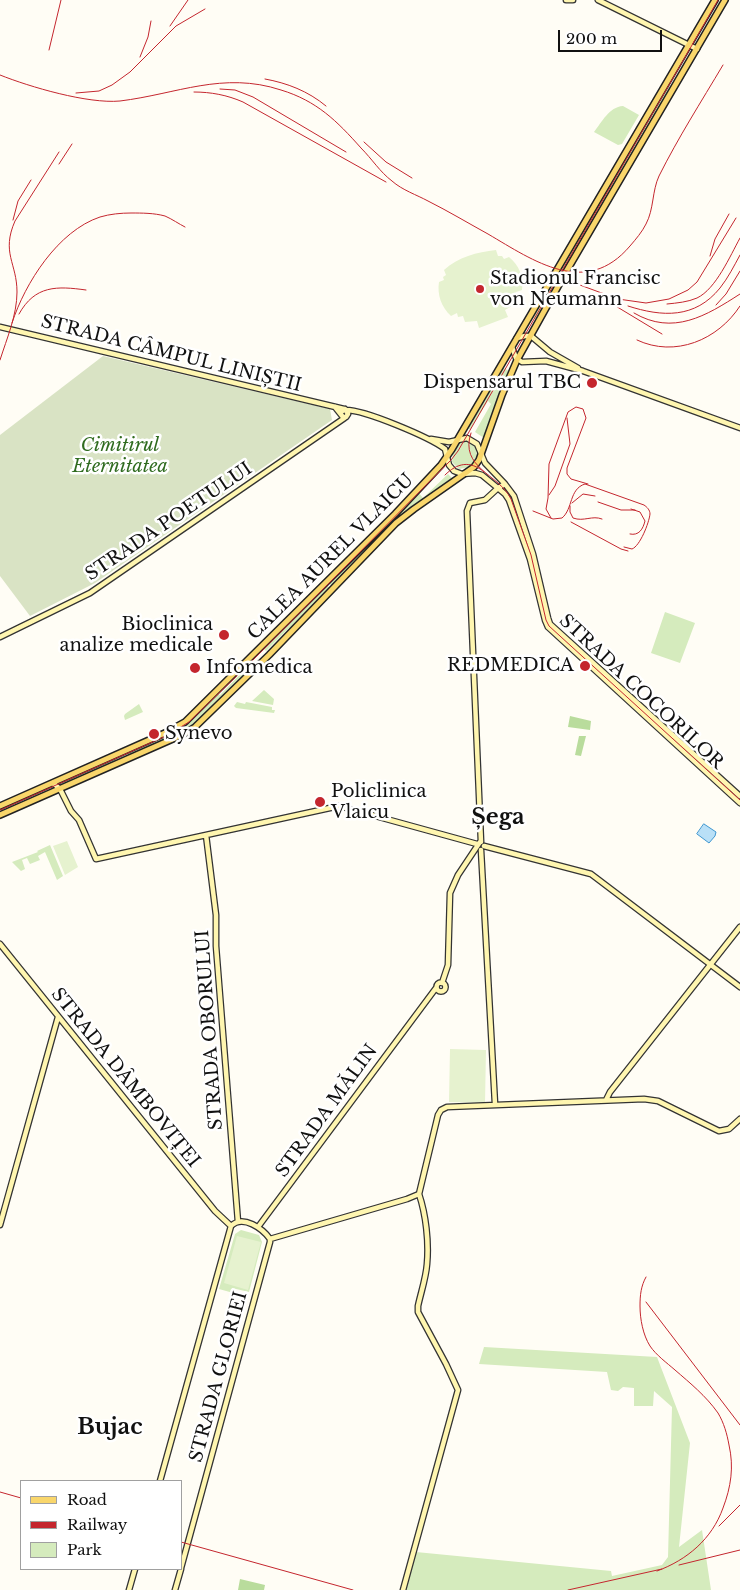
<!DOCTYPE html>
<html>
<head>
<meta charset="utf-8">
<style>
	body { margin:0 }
	#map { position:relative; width:740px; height:1590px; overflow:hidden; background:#fffdf5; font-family:"Libre Baskerville",serif }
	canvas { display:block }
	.legend { position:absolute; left:20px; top:1480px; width:162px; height:90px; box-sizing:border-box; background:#fff; border:1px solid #a0a0a0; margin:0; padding:6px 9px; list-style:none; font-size:15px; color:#111 }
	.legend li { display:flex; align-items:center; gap:10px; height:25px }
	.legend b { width:25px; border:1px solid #a0a0a0 }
	.scale { position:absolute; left:558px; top:30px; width:104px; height:22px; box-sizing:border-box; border:2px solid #111; border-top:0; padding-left:6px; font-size:15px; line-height:18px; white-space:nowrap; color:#111; -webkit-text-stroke:4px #fff; paint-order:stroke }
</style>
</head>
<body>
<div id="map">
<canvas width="740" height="1590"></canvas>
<ul class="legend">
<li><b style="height:6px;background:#f9d66b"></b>Road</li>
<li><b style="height:6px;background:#c4262e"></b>Railway</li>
<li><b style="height:14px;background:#d5ebbd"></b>Park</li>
</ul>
<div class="scale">200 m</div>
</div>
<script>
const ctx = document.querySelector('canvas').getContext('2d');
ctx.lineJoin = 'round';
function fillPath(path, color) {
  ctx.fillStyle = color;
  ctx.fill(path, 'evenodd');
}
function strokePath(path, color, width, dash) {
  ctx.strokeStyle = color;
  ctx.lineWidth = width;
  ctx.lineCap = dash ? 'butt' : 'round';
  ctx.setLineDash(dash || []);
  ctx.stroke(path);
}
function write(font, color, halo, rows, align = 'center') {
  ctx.font = font + ' "Libre Baskerville",serif';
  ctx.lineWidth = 5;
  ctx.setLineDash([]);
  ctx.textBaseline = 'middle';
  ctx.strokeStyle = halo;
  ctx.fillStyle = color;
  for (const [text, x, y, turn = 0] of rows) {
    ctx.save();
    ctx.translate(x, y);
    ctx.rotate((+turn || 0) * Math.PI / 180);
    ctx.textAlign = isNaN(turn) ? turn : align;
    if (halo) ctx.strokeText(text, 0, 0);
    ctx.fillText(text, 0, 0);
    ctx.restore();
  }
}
const green = new Path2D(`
	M 666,85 L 671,87 L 564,270 L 561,268 Z
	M 623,106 L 639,115 L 622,144 L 618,145 L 594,132 C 602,122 609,107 623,106 Z
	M 557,277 L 560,278 L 537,320 L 533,318 Z
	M 502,367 L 509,371 L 484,438 L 475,432 L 491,404 L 488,401 L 470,430 L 468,428 Z
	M 468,441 L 476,446 L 477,455 L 470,467 L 459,469 L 452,462 L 453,454 L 459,443 Z
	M 448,474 L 452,478 L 402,515 L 332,586 L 329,583 L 417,491 L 423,498 Z
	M 326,585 L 330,588 L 290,629 L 289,628 L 266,651 L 263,648 Z
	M 665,612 L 695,623 L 680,663 L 651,653 Z
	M 243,671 L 245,673 L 212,709 L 192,727 L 129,755 L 127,752 L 189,722 L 218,694 L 220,695 Z
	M 264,690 L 274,699 L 273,705 L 252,701 Z
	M 237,702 L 245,704 L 246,702 L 272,707 L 272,710 L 275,710 L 274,713 L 236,708 L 234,706 Z
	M 139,704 L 143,712 L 125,720 L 124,716 L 125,714 Z
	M 115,757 L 116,761 L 65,784 L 63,781 Z
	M 50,845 L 63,876 L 57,880 L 45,852 L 38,856 L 40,860 L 30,864 L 27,858 L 22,860 L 25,869 L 21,871 L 12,862 L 38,852 L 37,851 Z
	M 241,1230 L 259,1235 L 262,1242 L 249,1292 L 232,1288 L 232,1291 L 244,1295 L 244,1296 L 219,1289 L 235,1234 Z
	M 484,1347 L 657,1357 L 690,1443 L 679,1547 L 702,1530 L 711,1590 L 405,1590 L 416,1552 L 611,1571 L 612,1576 L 662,1565 L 668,1557 L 672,1407 L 654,1391 L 653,1406 L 634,1406 L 634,1388 L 623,1387 L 618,1391 L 611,1390 L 607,1372 L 479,1364 Z`);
const forest = new Path2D(`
	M 570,716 L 591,721 L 590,730 L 568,727 Z
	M 579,736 L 586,736 L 581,756 L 575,755 Z
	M 240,1579 L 265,1585 L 264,1590 L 238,1590 Z`);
const cemetery = new Path2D(`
	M 103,356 L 330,409 L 332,420 L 95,583 L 30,616 L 0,576 L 0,435 Z`);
const pitch = new Path2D(`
	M 496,250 L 498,256 L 502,256 L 504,259 L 509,257 C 519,265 524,277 522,290 L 516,292 L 517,296 L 513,298 L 515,304 L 505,310 L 508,317 L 479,328 L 477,321 L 465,322 L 463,316 L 458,317 L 457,313 L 451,316 C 441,307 437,294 439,282 L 444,280 L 443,277 L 446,275 L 444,270 C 458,257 477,252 496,250 Z
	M 67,841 L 78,867 L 65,875 L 53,846 Z
	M 450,1049 L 486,1050 L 485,1103 L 449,1102 Z
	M 237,1236 L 261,1242 L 248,1290 L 224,1283 Z`);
const water = new Path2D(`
	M 704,824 L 716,832 L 715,836 L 709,843 L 697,834 Z`);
const secondary = new Path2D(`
	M 566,0 L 573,0
	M 598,0 L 697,49
	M 0,327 L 344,409
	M 517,338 L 525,336 L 531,336 L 550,352 L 578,368
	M 512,347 L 516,358 L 522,362 L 546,361 L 583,371 L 740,428
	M 335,407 L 343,417 L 346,417 L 348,414 L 345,409 L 340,413
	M 346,410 C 365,410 429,437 445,449 L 449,465 L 454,471 L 462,474 L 475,473 L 482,475 L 505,494 L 509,500 L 530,559 L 545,620 L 548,627 L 740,803
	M 431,439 L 449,442 L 467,438 L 477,444 L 485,463 L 505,484 L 514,496 L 533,554 L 548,618 L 550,624 L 740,796
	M 0,637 L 90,593 L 346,417
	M 53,783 L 60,789 L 71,811 L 79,820 L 96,859 L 339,806 L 477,844
	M 206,835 L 216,915 L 216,946 L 238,1222
	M 481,842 L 467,511 L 470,503 L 485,500 L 498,488 L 505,484
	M 484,846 L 591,874 L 740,987
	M 481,850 L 495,1104
	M 0,944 L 215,1211 L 231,1226
	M436.5 987a4.5 4.5 0 1 1 9 0a4.5 4.5 0 1 1-9 0Z
	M 442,983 L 448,965 L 450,893 L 458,875 L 480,842
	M 606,1100 L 610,1092 L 740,927
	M 419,1194 L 438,1115 L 441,1110 L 447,1107 L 644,1099 L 658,1101 L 719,1131 L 729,1129 L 740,1119
	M 0,1225 L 58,1017
	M 258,1227 L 436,988
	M 270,1239 L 407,1199 L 419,1194
	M 160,1481 L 231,1226
	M 181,1568 L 270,1242 L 270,1239 C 263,1229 243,1214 231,1226
	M 129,1590 L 135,1569
	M 175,1590 L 181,1569
	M 403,1590 L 458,1390 L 446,1364 L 418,1312 L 418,1306 C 421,1292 426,1278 427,1264 C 429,1242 426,1215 419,1194`);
const primary = new Path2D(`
	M 0,806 L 165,733 L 185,722 L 395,514 L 441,465 L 452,449 L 715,0
	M 0,815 L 184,734 L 195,727 L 269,655 L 396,523 L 414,509 L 474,467 L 479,460 L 502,395 L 517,360 L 566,272 L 725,0`);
const tram = new Path2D(`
	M 471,433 C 459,468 499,474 511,499 L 531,555 L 546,620 L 549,626 L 740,800
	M 445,475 C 457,463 470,460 484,472
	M 549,495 L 555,486 L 570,444 L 567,418
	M 598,502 L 621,510 L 635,510
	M 572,503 L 583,494 L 595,496
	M 570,506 L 570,512 L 573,518 C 584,522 592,515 602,519
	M 533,511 L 553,519 L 562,518 C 573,509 569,489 585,484 L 644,505 C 647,507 650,510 650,514 C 649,523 640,546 632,549 L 624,547
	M 551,518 L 546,509 L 548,498 L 549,464 L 568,412 L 576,407 L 583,409 L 586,418 L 567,468 L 567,474 L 571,479 L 588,484
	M 571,522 L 621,549 L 628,551
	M 630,534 C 639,536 643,529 645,521 L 640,512 L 631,509
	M 0,810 L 166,736 L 189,722 L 243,670 L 451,460 L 458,451 L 718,0`);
const rail = new Path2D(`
	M 170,26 L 188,0
	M 49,50 L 61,0
	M 140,57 L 148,37 L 151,21
	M 0,75 C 30,87 88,104 120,101 C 177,94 223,71 281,90 C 317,101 337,121 361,148 C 372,159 380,172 392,181 C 402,190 417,195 428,201 C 448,211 468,223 488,234 C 534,261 586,298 630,246 C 636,239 642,232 646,224 C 654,209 652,191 659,176 C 678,138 701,102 723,65
	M 265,79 C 287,83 308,91 326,106
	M 220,89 L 235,90 L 253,97 L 346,152
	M 194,92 C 211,92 227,95 243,102 L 386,182
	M 76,93 L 99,91 L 112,85 L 130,72 L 176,26 L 205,9
	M 364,142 L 386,162 L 412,178
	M 59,164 L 72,144
	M 13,220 L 18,201 L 31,180
	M 710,256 L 715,239 L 729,214
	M 551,272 L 569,281 L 618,299 L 646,303 L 669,299 L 688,290 L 697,282 L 736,218
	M 604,299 L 662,334
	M 667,304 C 677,303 688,302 697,298 C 716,289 730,256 740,238
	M 716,305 L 726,294 L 740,271
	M 628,306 C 662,317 695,319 720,288 C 728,278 734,266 740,255
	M 634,313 C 673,336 706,316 740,294
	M 19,314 C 35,285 57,286 86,290
	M 12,323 C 25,283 58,231 100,217 C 110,214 121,213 131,213 C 142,213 154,213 165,216 C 172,219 179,224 185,227
	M 637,340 C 675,358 718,340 740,306
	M 0,360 C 7,338 17,315 17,292 C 17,263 1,253 15,221 L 59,152
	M 646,1277 C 641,1286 640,1295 640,1306 C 640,1319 643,1335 650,1346 C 656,1355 667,1363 675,1370 C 690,1383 706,1396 718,1413 C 724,1423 727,1434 729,1445 C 734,1467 731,1487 723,1508 C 712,1539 687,1560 657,1571
	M 646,1302 L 740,1425
	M 0,1492 L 21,1498
	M 719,1526 L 740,1505
	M 181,1542 L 353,1590
	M 679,1565 L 740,1550
	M 568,1590 L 662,1569`);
const markers = [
	[480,289,5,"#c4262e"],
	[592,383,6,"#c4262e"],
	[224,635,6,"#c4262e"],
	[585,666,6,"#c4262e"],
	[195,668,6,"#c4262e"],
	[154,734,6,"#c4262e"],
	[320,802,6,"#c4262e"]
];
const poiNames = [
	["Stadionul Francisc",490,279],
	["von Neumann",490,300],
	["Dispensarul TBC",581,383,"right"],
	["Bioclinica",213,625,"right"],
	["analize medicale",213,646,"right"],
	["REDMEDICA",574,666,"right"],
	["Infomedica",206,668],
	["Synevo",165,734],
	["Policlinica",331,792],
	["Vlaicu",331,813]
];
const streetNames = [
	["STRADA CÂMPUL LINIȘTII",171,354,14],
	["STRADA POETULUI",169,522,-34],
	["CALEA AUREL VLAICU",331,557,-45],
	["STRADA COCORILOR",641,692,43],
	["STRADA OBORULUI",210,1030,-94],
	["STRADA DÂMBOVIȚEI",125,1078,51],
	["STRADA MĂLIN",327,1111,-54],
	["STRADA GLORIEI",219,1377,-75]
];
const parkNames = [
	["Cimitirul",120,446],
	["Eternitatea",120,467]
];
const districtNames = [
	["Șega",498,818],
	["Bujac",110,1428]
];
fillPath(green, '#d5ebbd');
fillPath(forest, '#b9dc9c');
fillPath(cemetery, '#d9e3c4');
fillPath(pitch, '#e6f2cf');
fillPath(water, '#b9e0f7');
strokePath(water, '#3f96cf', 1);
strokePath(secondary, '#333', 7);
strokePath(primary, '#222', 8);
strokePath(secondary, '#fff6b0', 4.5);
strokePath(primary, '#f9d66b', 5);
strokePath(tram, '#c4262e', 1);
strokePath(rail, '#c4262e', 1);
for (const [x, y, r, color] of markers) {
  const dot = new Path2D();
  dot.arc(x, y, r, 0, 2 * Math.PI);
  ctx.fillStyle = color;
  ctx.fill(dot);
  strokePath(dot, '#fff', 2);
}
write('18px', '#111', '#fff', poiNames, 'left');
write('18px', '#111', '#fff', streetNames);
write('italic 18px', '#2f6b1f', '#fff', parkNames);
write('bold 22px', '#111', '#fff', districtNames);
</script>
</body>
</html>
